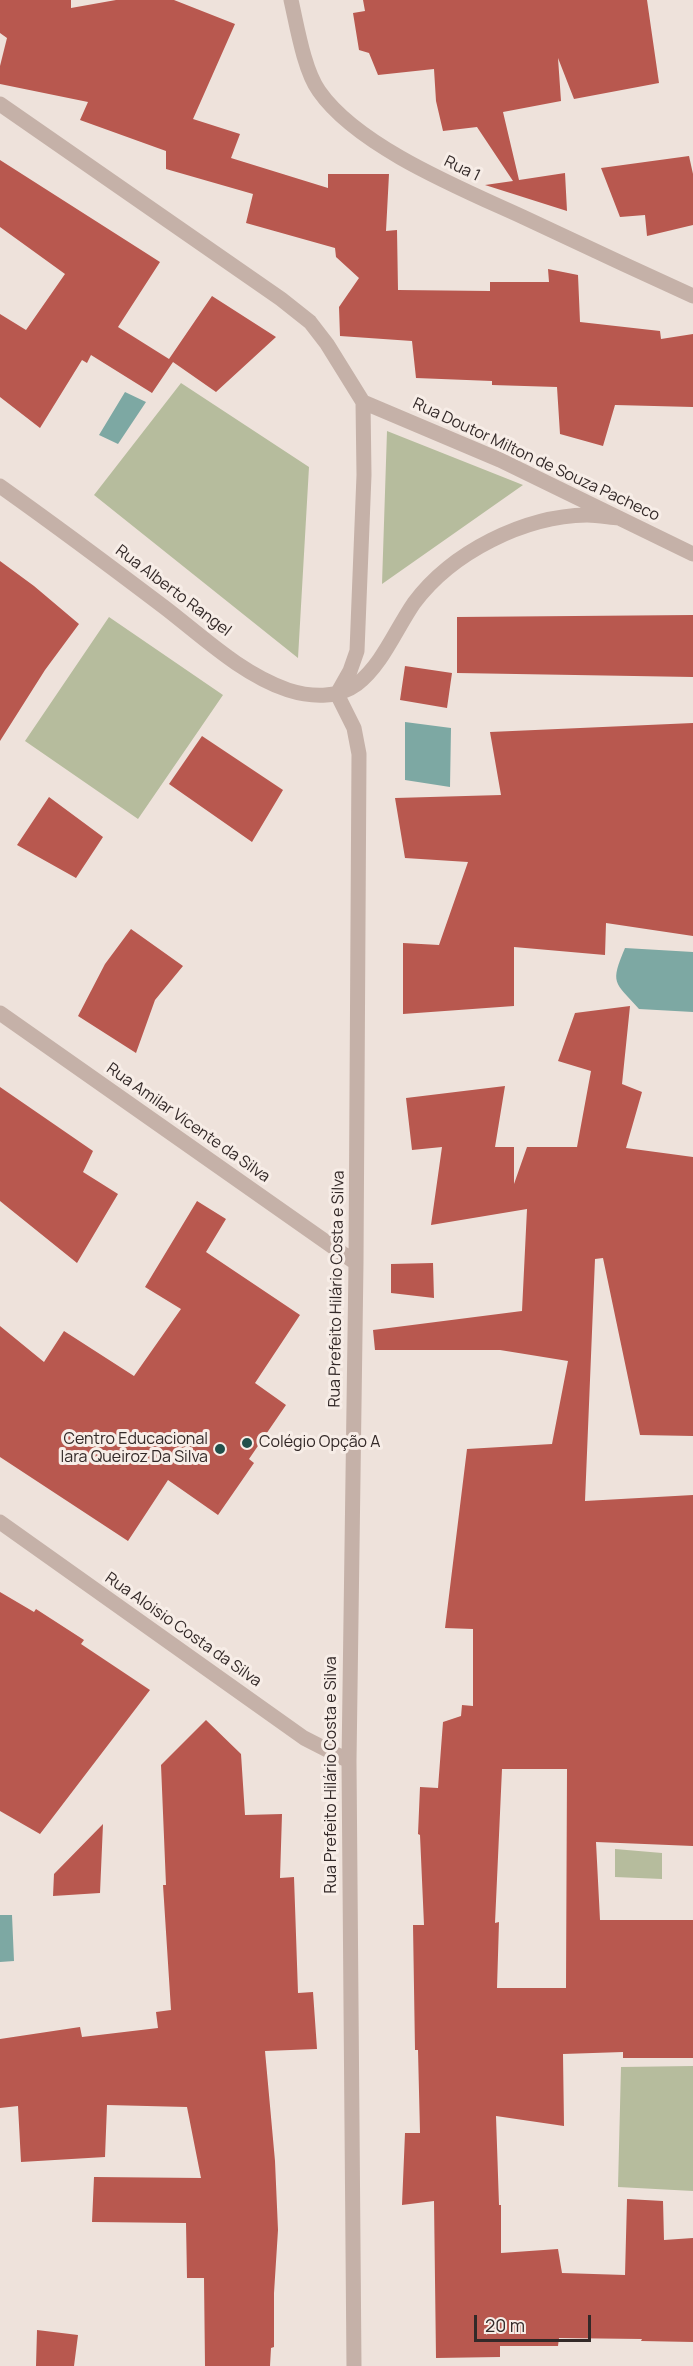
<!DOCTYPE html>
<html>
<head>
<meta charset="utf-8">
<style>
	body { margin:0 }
	#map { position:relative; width:693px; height:2366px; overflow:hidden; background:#eee2db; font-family:Manrope,sans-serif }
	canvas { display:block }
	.scale { position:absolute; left:474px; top:2315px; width:117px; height:27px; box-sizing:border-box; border:3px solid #332928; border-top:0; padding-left:8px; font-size:18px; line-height:21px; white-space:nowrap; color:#332928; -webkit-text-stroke:4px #f7ede7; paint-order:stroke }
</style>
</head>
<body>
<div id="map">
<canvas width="693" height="2366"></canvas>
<div class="scale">20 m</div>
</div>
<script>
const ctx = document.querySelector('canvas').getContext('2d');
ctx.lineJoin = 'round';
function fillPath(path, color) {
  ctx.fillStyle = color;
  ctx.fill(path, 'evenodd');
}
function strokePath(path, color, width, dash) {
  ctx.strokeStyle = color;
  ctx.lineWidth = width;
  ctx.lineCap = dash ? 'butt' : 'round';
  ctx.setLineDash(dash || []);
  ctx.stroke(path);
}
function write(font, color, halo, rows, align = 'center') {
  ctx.font = font + ' Manrope,sans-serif';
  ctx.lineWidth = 6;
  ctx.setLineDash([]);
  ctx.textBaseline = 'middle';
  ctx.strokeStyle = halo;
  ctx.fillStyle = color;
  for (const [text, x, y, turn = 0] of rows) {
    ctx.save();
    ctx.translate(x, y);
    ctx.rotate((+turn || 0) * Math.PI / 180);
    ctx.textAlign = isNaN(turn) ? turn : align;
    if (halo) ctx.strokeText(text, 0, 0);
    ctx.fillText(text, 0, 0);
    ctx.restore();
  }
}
const green = new Path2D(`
	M 181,383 L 309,467 L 298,658 L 94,495 Z
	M 387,431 L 523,485 L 382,584 Z
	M 109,617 L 223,695 L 138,819 L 25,741 Z
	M 615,1849 L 662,1853 L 662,1879 L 615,1877 Z
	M 693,2066 L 693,2191 L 618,2187 L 621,2067 Z`);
const water = new Path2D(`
	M 125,392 L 146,402 L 118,444 L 99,435 Z
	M 405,722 L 451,728 L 450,787 L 405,780 Z
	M 625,948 L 693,952 L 693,1012 L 639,1009 C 614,981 610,984 625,948 Z
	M 0,1915 L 12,1915 L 14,1961 L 0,1962 Z`);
const building = new Path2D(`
	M 0,0 L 71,0 L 71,8 L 116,0 L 174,0 L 235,24 L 193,119 L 240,134 L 231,158 L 328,188 L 328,174 L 389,174 L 386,231 L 397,230 L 398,290 L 490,291 L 490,282 L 549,282 L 548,269 L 578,275 L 580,322 L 660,331 L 661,339 L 693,334 L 693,407 L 615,405 L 603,446 L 560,434 L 557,387 L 492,385 L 492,381 L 416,378 L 412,341 L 340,336 L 339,307 L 359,278 L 336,257 L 335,248 L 246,223 L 253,194 L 166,169 L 166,151 L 80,120 L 88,102 L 0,84 L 0,66 L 7,38 L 0,33 Z
	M 363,0 L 647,0 L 659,83 L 574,99 L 558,58 L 561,101 L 503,112 L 519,180 L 565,173 L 567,211 L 485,185 L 513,181 L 477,127 L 443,131 L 436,101 L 434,69 L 378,75 L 369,53 L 359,50 L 353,13 L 365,11 Z
	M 689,156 L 693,174 L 693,225 L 647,236 L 645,215 L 620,217 L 601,168 Z
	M 0,160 L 160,262 L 118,327 L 169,359 L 212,296 L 276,337 L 216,392 L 173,362 L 152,393 L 91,355 L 87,363 L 82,360 L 40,428 L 0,397 L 0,314 L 26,330 L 65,274 L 0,227 Z
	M 0,561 L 34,586 L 79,624 L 45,670 L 0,741 Z
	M 693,615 L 693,677 L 457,673 L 457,617 Z
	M 405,666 L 452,673 L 447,708 L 400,700 Z
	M 693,723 L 693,936 L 606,923 L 605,955 L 514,947 L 514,1006 L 403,1014 L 403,943 L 439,945 L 468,862 L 405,858 L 395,798 L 501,795 L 490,732 Z
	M 202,736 L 283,790 L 252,842 L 169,784 Z
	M 49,797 L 103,837 L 76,878 L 17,845 Z
	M 131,929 L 183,966 L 155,1000 L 136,1053 L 78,1016 L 105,964 Z
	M 630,1006 L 622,1084 L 642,1092 L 626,1148 L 693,1157 L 693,1436 L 640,1435 L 603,1258 L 595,1259 L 585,1501 L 693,1495 L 693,1846 L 596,1842 L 600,1920 L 693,1920 L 693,2058 L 623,2058 L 623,2052 L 563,2054 L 564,2126 L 496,2116 L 499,2205 L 501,2205 L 501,2253 L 558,2249 L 562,2273 L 625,2275 L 627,2199 L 663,2201 L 664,2240 L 693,2238 L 693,2342 L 641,2341 L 642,2339 L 559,2338 L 558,2346 L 500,2346 L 500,2357 L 436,2358 L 434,2201 L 402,2205 L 405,2133 L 420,2133 L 418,2050 L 415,2050 L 413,1925 L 424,1925 L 420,1835 L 418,1834 L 420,1787 L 438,1788 L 443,1722 L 461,1716 L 462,1705 L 473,1706 L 473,1629 L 445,1628 L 467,1449 L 552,1444 L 568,1361 L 500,1350 L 375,1350 L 373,1330 L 522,1311 L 527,1209 L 431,1225 L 442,1147 L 412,1150 L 406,1098 L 505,1086 L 495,1147 L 514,1147 L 514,1184 L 527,1147 L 577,1147 L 591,1071 L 558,1061 L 575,1013 ZM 502,1769 L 567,1769 L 566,1988 L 497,1988 L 499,1922 L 495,1923 Z
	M 0,1087 L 93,1151 L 83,1172 L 118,1194 L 77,1263 L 0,1201 Z
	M 197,1201 L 226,1219 L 206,1252 L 300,1315 L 255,1383 L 286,1405 L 249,1459 L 254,1463 L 218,1515 L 168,1480 L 128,1541 L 0,1457 L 0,1326 L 44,1362 L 64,1331 L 134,1376 L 181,1309 L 145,1287 Z
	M 433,1263 L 434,1298 L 391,1293 L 391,1264 Z
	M 0,1592 L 34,1612 L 36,1609 L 84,1640 L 81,1644 L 150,1690 L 40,1834 L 0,1811 Z
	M 206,1720 L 241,1754 L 245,1815 L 282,1814 L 280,1878 L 294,1877 L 298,1993 L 313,1992 L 317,2049 L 265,2051 L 275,2161 L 278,2230 L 274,2293 L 274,2347 L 271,2348 L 270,2366 L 205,2366 L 204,2278 L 187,2278 L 186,2223 L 92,2222 L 94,2177 L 201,2178 L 187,2107 L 107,2105 L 105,2157 L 21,2162 L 18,2106 L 0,2108 L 0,2039 L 80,2027 L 82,2037 L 158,2028 L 156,2012 L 171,2010 L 163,1885 L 166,1885 L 161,1765 Z
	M 103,1824 L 100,1893 L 53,1896 L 54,1874 Z
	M 37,2330 L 78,2335 L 74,2366 L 36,2366 Z`);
const minor = new Path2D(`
	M 291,0 C 297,26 304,70 319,91 C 358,147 462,189 523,217 C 580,244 636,270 693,296
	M 0,104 L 281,299 L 310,322 L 327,344 L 363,402
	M 363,402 L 500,460 L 693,554
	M 0,486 C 55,525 110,566 164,607 C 202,636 241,674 288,690 C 310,697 337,699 357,684 C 382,665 396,629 414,603 C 452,552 524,516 587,515 C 597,515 608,517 619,518
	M 337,694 L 354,728 L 359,754 L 356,1263 L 349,1761 L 354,2366
	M 337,694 L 350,671 L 357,651 L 364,475 L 363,402
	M 0,1013 L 356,1263
	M 0,1522 L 304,1738 L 349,1761`);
const markers = [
	[247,1443,6,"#22504b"],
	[220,1449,6,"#22504b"]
];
const streetNames = [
	["Rua 1",462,169,26],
	["Rua Doutor Milton de Souza Pacheco",536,460,25],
	["Rua Alberto Rangel",173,591,37],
	["Rua Amilar Vicente da Silva",188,1123,35],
	["Rua Prefeito Hilário Costa e Silva",337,1289,-89],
	["Rua Aloisio Costa da Silva",183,1630,35],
	["Rua Prefeito Hilário Costa e Silva",332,1775,-90]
];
const poiNames = [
	["Centro Educacional",208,1440],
	["Iara Queiroz Da Silva",208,1458],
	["Colégio Opção A",259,1443,"left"]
];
fillPath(green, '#b6bc9d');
fillPath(water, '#7da8a3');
fillPath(building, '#b8584f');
strokePath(minor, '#c5b1a8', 15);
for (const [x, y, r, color] of markers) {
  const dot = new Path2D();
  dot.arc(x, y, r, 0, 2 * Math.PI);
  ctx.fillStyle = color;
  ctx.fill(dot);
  strokePath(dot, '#f7ede7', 2);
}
write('16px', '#332928', '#f7ede7', streetNames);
write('16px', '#332928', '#f7ede7', poiNames, 'right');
</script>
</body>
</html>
